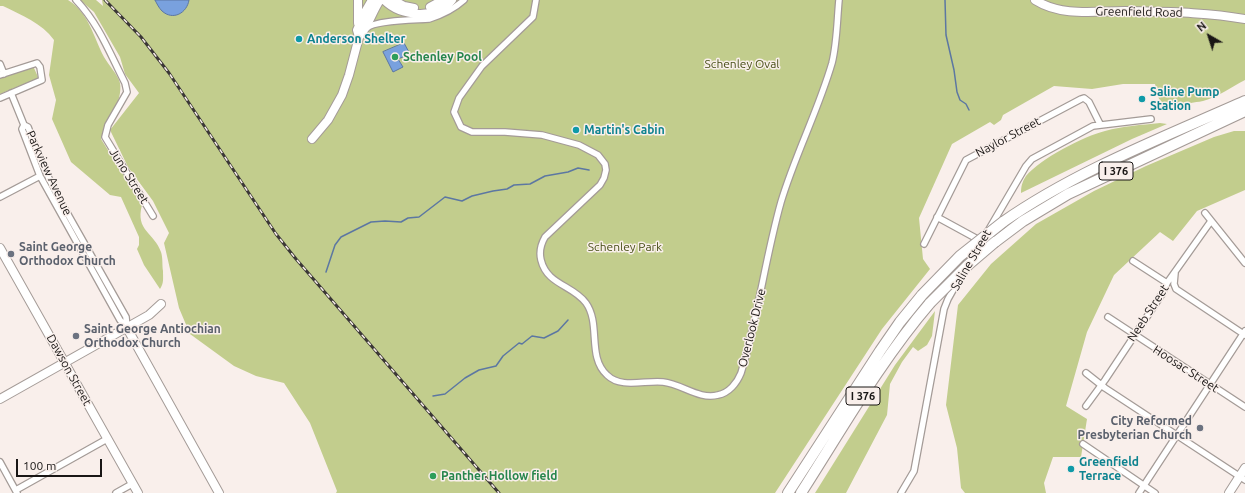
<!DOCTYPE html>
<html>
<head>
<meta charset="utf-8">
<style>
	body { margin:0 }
	#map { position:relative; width:1245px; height:493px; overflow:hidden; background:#f9efeb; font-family:Ubuntu,sans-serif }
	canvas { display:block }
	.north { position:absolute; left:1189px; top:16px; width:40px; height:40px; -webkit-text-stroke:3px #f9efeb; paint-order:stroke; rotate:321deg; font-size:11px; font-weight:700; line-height:16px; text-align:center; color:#191615 }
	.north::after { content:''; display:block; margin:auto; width:14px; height:18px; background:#191615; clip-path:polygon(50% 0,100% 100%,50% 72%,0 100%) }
	.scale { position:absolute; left:16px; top:459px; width:86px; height:18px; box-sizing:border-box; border:2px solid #191615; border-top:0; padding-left:5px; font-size:12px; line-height:14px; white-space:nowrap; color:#191615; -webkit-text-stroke:3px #f9efeb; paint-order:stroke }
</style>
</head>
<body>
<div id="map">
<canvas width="1245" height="493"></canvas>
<div class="north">N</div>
<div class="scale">100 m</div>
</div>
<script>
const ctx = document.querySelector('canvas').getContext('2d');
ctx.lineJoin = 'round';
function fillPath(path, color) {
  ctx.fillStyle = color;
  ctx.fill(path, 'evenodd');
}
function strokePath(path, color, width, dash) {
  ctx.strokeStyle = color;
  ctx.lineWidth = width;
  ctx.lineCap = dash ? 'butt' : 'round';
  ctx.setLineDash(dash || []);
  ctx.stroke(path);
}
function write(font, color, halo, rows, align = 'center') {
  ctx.font = font + ' Ubuntu,sans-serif';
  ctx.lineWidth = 3;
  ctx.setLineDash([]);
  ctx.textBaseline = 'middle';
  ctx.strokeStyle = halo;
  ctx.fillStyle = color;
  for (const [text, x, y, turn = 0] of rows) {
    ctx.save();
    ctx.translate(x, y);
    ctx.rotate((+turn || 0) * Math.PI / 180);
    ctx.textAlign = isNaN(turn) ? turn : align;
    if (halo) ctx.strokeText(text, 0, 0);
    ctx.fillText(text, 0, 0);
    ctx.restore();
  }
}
const green = new Path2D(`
	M 0,0 L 68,0 C 89,13 93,36 104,57 C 108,64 118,75 120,83 C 123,100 108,124 101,139 L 142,205 C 135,231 154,232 161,252 C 163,258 162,265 163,271 C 163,279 164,283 160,289 L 144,265 L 137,249 L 139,245 L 139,237 L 121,197 L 110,195 L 71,162 L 52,119 L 56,100 L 49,75 L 54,40 C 42,23 21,15 3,6 L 0,6 Z
	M 80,0 L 96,0 L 103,6 L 102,0 L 1245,0 L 1245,80 C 1231,87 1218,97 1203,101 C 1193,103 1189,102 1179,107 L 1177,104 L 1165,106 L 1159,99 L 1155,84 L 1123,84 L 1092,89 L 1054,86 L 1003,115 L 1001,120 L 994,125 L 990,122 L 952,144 L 919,218 L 923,259 L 930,269 L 882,329 L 775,493 L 336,493 L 337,491 L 310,423 L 284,383 L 256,376 L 234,366 L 190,334 L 179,308 L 164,243 L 169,233 L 153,201 L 128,167 L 110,130 L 139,93 L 125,74 L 120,57 L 94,12 Z
	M 28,67 L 34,68 L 38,77 L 37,79 L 0,94 L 0,78 Z
	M 1160,123 L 1167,124 L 1132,139 L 1021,193 C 1021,187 1022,182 1026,176 C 1040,159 1084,136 1105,131 C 1123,126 1141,125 1160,123 Z
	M 1234,131 L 1245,131 L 1245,190 L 1197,211 L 1173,241 L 1160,232 L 1114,275 L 1087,332 L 1066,406 L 1087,419 L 1081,457 L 1053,457 L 1044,483 L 1046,493 L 965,493 L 961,488 L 957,448 L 946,405 L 958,305 L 991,264 L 1036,224 L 1094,191 L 1146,166 L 1214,137 Z
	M 935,311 L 932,336 L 927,345 L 918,351 L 913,347 L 902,362 L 890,384 L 887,415 L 846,493 L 815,493 L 895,365 Z`);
const water = new Path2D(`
	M 155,0 L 189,0 C 187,13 173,21 162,11 C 159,8 157,4 155,0 Z
	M 404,43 L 410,54 L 398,59 L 403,67 L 393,72 L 383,52 Z`);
const stream = new Path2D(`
	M 945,0 L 946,35 L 954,70 L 957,92 L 960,100 L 966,104 L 969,110
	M 326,272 L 335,245 L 341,237 L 371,222 L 385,221 L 401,222 L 408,218 L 419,217 L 445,197 L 462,201 L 472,196 L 493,191 L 507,189 L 514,185 L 530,184 L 545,176 L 568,172 L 578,168 L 589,170
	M 433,396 L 445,394 L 465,378 L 479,370 L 496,366 L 503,356 L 519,343 L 522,344 L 532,336 L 544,338 L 558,331 L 568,320`);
const street = new Path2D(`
	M 76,0 C 99,24 110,54 125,83 L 127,92 L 108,125 L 105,137 L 153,216
	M 536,0 L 533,17 L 482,66 L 459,98 L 454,112 L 461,127 L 472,132 L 505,132 L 542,135 L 579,145 L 598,155 L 605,164 L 606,170 L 604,178 L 600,185 L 545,237 C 541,244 539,252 541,260 C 547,285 573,285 586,303 C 601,324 587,357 607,375 C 621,389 645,380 663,382 C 682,384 699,400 718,395 C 729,393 737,383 741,373 C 758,317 765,259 781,202 C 795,155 818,111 832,63 C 837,43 837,21 839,0
	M 367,28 C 375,20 416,20 429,19 C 442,15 454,9 464,0
	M 0,64 L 4,74
	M 0,75 L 37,63 L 40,67 L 42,80 L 0,98
	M 11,93 L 24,125 L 28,127 L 43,166 L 57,195 L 126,317 L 127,328
	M 24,125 L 22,129 L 40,176 L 120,320 L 127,328
	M 0,197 L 40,176
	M 1205,213 L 1245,263
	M 937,217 L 981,241
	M 988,231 L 1026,166 L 1032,159 L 1093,126 L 1151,119
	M 924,244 L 966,160 L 1081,99 L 1084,98 L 1089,102 L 1100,124
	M 1133,261 L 1167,283
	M 1175,273 L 1174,284 L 1176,289 L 1245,335
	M 1108,317 L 1245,407
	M 1086,373 L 1105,388 L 1245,480
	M 1086,406 L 1105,380 L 1162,294 L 1167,283 L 1211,221
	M 1083,444 L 1155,493
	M 0,462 L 17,493
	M 16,490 L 107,439
	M 116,493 L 132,484
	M 901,493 L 914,471 L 944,309 L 948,299 L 961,276
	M 1139,493 L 1245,331`);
const secondary = new Path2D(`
	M 384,0 C 401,17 436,20 452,0
	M 393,0 L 404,6 L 414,8
	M 1035,0 C 1062,17 1095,11 1125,11 C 1165,12 1206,12 1245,19
	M 430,7 L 443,0
	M 358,23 L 358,0
	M 359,37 C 368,27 372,12 380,0
	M 312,139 L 328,120 L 342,95 L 349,75 L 359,37 L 357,30 L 365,12 L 372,0
	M 0,248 L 138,493
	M 127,328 L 219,493
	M 0,399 L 149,315 L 161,304
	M 1229,493 L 1245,468`);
const highway = new Path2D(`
	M 1003,222 C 1076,171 1164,137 1245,101
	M 995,242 L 1023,221 L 1068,194 L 1245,111
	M 788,493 L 880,351 L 900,322 L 922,295
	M 801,493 C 842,429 881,360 930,303`);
const rail = new Path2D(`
	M 105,0 L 141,37 L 169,73 L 276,234 L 296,259 L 499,493`);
const highwayBridge = new Path2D(`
	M 922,295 L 960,256 L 1003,222
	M 930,303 L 968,265 L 995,242`);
const markers = [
	[299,39,4,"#0f9aa8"],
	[395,57,4,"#2e9e5b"],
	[1142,99,4,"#0f9aa8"],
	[576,130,4,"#0f9aa8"],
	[11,254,4,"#6b7280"],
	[76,336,4,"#6b7280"],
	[1200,428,4,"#6b7280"],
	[1071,469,4,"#0f9aa8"],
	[433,476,4,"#2e9e5b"]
];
const shields = [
	[1116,171,34],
	[863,396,34]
];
const shieldNames = [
	["I 376",1116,171],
	["I 376",863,396]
];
const streetNames = [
	["Greenfield Road",1139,12,1],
	["Naylor Street",1008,137,-28],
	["Parkview Avenue",49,173,65],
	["Juno Street",129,176,58],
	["Saline Street",971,260,-60],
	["Neeb Street",1148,313,-57],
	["Overlook Drive",752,328,-76],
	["Hoosac Street",1186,369,33],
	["Dawson Street",69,370,61]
];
const cultureNames = [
	["Anderson Shelter",307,39],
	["Saline Pump",1150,92],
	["Station",1150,106],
	["Martin's Cabin",584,130],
	["Greenfield",1079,462],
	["Terrace",1079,476]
];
const leisureNames = [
	["Schenley Pool",403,57],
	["Panther Hollow field",441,476]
];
const parkNames = [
	["Schenley Oval",742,64],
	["Schenley Park",625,247]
];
const worshipNames = [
	["Saint George",19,247],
	["Orthodox Church",19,261],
	["Saint George Antiochian",84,329],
	["Orthodox Church",84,343],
	["City Reformed",1192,421,"right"],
	["Presbyterian Church",1192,435,"right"]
];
fillPath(green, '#c2cd8d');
fillPath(water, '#79a1de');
strokePath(water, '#5c77a2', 1);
strokePath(stream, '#5c77a2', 1.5);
strokePath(street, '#a49b97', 8);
strokePath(secondary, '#a49b97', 10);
strokePath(highway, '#a49b97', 12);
strokePath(street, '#fff', 5.5);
strokePath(secondary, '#fff', 8);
strokePath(highway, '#fff', 10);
strokePath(rail, '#3b3736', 3);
strokePath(rail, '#f9efeb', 1.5, [4.5]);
strokePath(highwayBridge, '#a49b97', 12, []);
strokePath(highwayBridge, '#fff', 10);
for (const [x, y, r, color] of markers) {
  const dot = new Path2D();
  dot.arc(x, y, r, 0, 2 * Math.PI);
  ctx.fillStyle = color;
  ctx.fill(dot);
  strokePath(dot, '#f9efeb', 1.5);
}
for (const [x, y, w] of shields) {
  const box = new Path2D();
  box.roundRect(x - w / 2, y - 9, w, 18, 3);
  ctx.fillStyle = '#f9efeb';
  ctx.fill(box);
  strokePath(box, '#191615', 1);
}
write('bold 11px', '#191615', null, shieldNames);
write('12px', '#191615', '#f9efeb', streetNames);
write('bold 12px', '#0d838f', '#f9efeb', cultureNames, 'left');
write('bold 12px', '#27864d', '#f9efeb', leisureNames, 'left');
write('12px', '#495018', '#f9efeb', parkNames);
write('bold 12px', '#5b616d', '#f9efeb', worshipNames, 'left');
</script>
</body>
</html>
